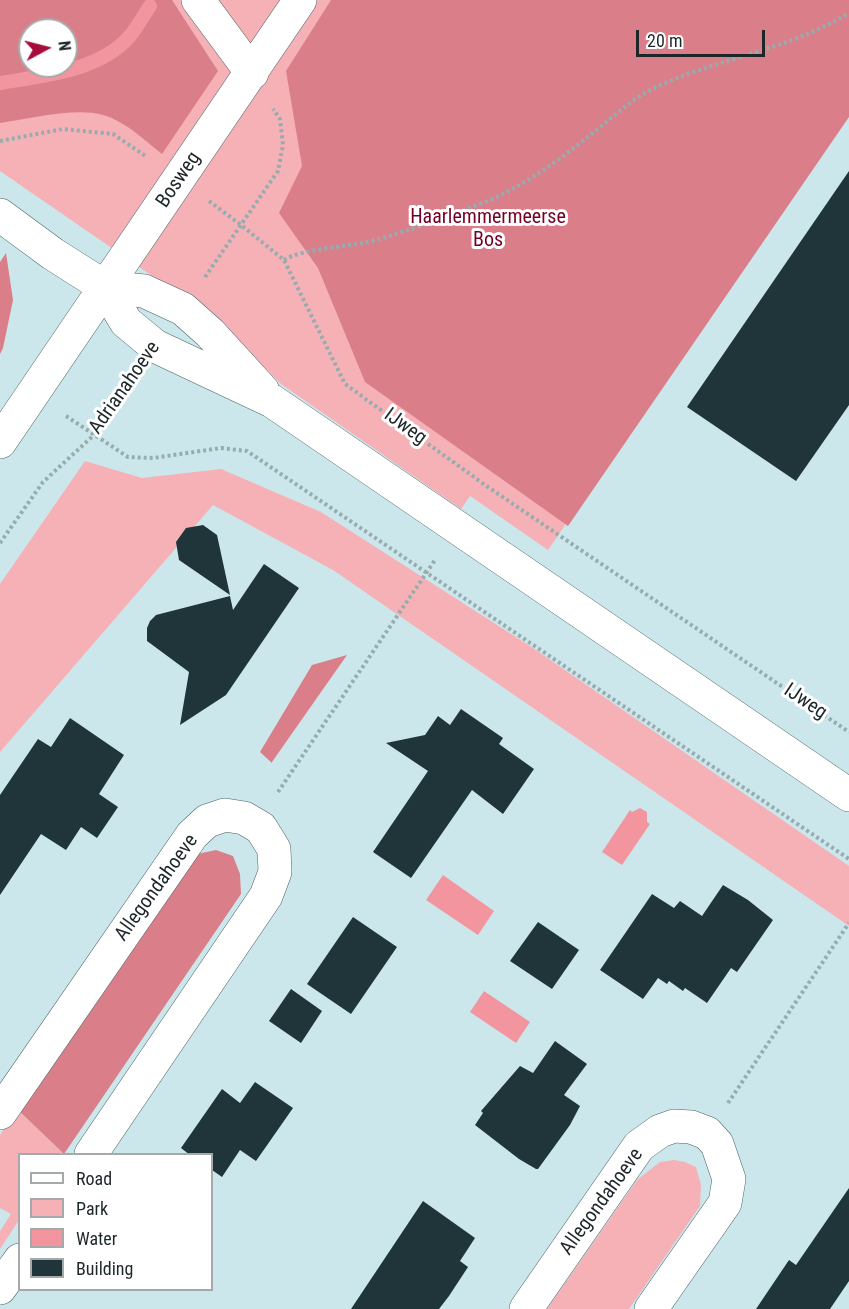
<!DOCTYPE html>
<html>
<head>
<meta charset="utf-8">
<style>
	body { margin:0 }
	#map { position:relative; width:849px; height:1309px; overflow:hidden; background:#cce7eb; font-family:"Roboto Condensed",sans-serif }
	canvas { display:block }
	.legend { position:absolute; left:18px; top:1153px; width:195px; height:138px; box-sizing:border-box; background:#fff; border:2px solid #a5a9a9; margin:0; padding:8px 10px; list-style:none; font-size:18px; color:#1d2729 }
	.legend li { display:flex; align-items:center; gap:12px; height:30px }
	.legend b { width:30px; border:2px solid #a5a9a9 }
	.north { position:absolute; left:18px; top:18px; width:60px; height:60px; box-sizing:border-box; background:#fff; border:2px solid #a5a9a9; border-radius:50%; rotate:83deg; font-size:16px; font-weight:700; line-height:24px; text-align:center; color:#1d2729 }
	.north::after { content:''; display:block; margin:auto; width:21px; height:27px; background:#a60d3b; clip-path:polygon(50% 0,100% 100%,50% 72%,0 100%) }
	.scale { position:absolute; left:636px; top:30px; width:129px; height:27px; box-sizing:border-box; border:3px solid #1d2729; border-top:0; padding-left:8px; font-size:18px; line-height:21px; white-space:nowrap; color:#1d2729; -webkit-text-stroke:4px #fff; paint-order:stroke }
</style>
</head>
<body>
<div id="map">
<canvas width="849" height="1309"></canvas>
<ul class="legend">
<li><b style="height:8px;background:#fff"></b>Road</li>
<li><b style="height:16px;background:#f6b1b7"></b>Park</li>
<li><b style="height:16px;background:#f2959e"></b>Water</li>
<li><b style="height:16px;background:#1f3539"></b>Building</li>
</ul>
<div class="north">N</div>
<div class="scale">20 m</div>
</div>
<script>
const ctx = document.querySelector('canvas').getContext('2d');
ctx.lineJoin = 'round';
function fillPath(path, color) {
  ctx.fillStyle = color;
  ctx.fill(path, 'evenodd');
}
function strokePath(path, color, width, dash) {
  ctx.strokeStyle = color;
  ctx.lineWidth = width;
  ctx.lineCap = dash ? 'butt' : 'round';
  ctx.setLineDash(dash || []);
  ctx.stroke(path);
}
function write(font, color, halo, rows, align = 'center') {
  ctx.font = font + ' "Roboto Condensed",sans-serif';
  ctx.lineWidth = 6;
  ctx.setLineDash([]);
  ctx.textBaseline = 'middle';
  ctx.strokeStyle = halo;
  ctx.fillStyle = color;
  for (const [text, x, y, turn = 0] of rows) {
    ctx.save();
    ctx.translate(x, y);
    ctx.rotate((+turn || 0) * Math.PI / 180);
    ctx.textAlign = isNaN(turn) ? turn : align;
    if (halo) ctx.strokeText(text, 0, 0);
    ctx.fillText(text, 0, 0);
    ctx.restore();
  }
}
const green = new Path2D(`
	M 0,0 L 849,0 L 849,111 L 548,550 L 470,496 L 461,509 L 281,384 L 222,324 L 0,171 ZM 30,30 L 66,30 L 66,66 L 30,66 Z
	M 85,461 L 142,478 L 221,469 L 321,512 L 533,648 L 849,866 L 849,926 L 333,570 L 213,505 L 0,752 L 0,584 Z
	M 17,1109 L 64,1154 L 20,1154 L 19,1220 L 0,1249 L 0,1231 L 11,1214 L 0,1208 L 0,1135 Z
	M 674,1160 L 685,1162 L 696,1167 L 701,1185 L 700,1206 L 629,1309 L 547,1309 L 637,1180 L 660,1162 Z`);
const forest = new Path2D(`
	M 0,0 L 172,0 L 218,71 L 162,154 C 144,140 125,121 103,115 C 75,107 29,119 0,123 ZM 30,30 L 66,30 L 66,66 L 30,66 Z
	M 331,0 L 849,0 L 849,117 L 568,526 L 365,382 L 318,268 L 279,213 L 302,166 L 286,71 Z
	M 6,253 L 13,300 L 3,348 L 0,354 L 0,262 Z
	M 347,655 L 272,762 L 272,763 L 260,752 L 312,665 Z
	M 216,850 L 233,856 L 240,874 L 241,894 L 64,1154 L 17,1109 L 188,856 Z`);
const water = new Path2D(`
	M 640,808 L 647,812 L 647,822 L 650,824 L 622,865 L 602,852 L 630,810 L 632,812 Z
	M 443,875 L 494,911 L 478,935 L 426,900 Z
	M 484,991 L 530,1022 L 516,1043 L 470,1012 Z`);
const stream = new Path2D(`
	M 0,83 C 42,76 99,71 129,37 C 137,28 143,16 150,6`);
const building = new Path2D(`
	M 849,171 L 849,405 L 796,481 L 687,407 Z
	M 203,525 L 217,535 L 230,595 L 179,560 L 176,542 L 186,528 Z
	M 264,564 L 299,588 L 226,695 L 180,725 L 189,672 L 147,641 L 147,628 L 150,621 L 156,615 L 230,596 L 233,610 Z
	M 461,709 L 503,738 L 499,744 L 534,769 L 503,814 L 472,790 L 411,878 L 373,852 L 428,771 L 386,743 L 425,735 L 438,716 L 450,725 Z
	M 70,718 L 124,755 L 99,794 L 118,807 L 97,838 L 81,827 L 66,850 L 41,834 L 0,895 L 0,795 L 38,739 L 51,747 Z
	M 723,885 L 748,900 L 773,920 L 737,972 L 731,968 L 707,1003 L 685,988 L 683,991 L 669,981 L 667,984 L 658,978 L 643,999 L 600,970 L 652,894 L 674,908 L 680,901 L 702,916 Z
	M 353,917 L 397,947 L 351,1014 L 307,984 Z
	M 538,922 L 579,950 L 552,989 L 510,961 Z
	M 291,989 L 322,1011 L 301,1043 L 269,1021 Z
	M 555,1041 L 587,1064 L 564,1095 L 580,1106 L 570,1125 L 538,1169 L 536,1169 L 519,1159 L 475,1125 L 483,1113 L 481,1111 L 520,1066 L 533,1073 Z
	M 255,1082 L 293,1108 L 256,1161 L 240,1150 L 222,1177 L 212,1170 L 212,1155 L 190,1155 L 181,1148 L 222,1089 L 240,1103 Z
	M 849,1188 L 849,1281 L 830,1309 L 756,1309 L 789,1260 L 796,1265 Z
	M 423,1201 L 475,1238 L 460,1261 L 468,1267 L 449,1296 L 439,1309 L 351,1309 Z`);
const path = new Path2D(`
	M 0,141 L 63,129 L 113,134 L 147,157
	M 209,201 L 241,225 L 284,260 L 345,384 L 485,485 L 849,732
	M 284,260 C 302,249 344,247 368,242 C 406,232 443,218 480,204 C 524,187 562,158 599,128 C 617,114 633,98 654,88 C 718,58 789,50 849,13
	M 205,277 L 278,171 L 283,145 L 280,119 L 273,109
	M 66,416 L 128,457 L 153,458 L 221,448 L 247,451 L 849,859
	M 0,543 L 43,482 L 94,435 L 132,379
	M 278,792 L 435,560
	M 728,1103 L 849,923`);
const minor = new Path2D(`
	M 198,0 L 252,73
	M 0,215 L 53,254 L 105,287 L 126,322 L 155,346 L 272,401 L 849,795
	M 105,287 L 144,291 L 183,309 L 210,333 L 263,391
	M 0,442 L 300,0
	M 0,1113 L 192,835 L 207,821 L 225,815 L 244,818 L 261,828 L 274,849 L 275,872 L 266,896 L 91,1154
	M 0,1288 L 20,1260
	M 526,1309 L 639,1146 L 660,1131 L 674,1126 L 691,1127 L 707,1133 L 717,1144 L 729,1179 L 725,1203 L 651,1309`);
const streetNames = [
	["Bosweg",179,180,-56],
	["Adrianahoeve",125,388,-55],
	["IJweg",405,427,36],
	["IJweg",805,702,34],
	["Allegondahoeve",157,888,-54],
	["Allegondahoeve",602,1202,-54]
];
const parkNames = [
	["Haarlemmermeerse",488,218],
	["Bos",488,241]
];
fillPath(green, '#f6b1b7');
fillPath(forest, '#da7f89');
fillPath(water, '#f2959e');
strokePath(stream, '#f2959e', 14);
fillPath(building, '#1f3539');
strokePath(minor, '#4a6265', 34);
strokePath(path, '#96acaf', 4, [3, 3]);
strokePath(minor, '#fff', 33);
write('20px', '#1d2729', '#fff', streetNames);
write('20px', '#740025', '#fff', parkNames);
</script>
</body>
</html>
